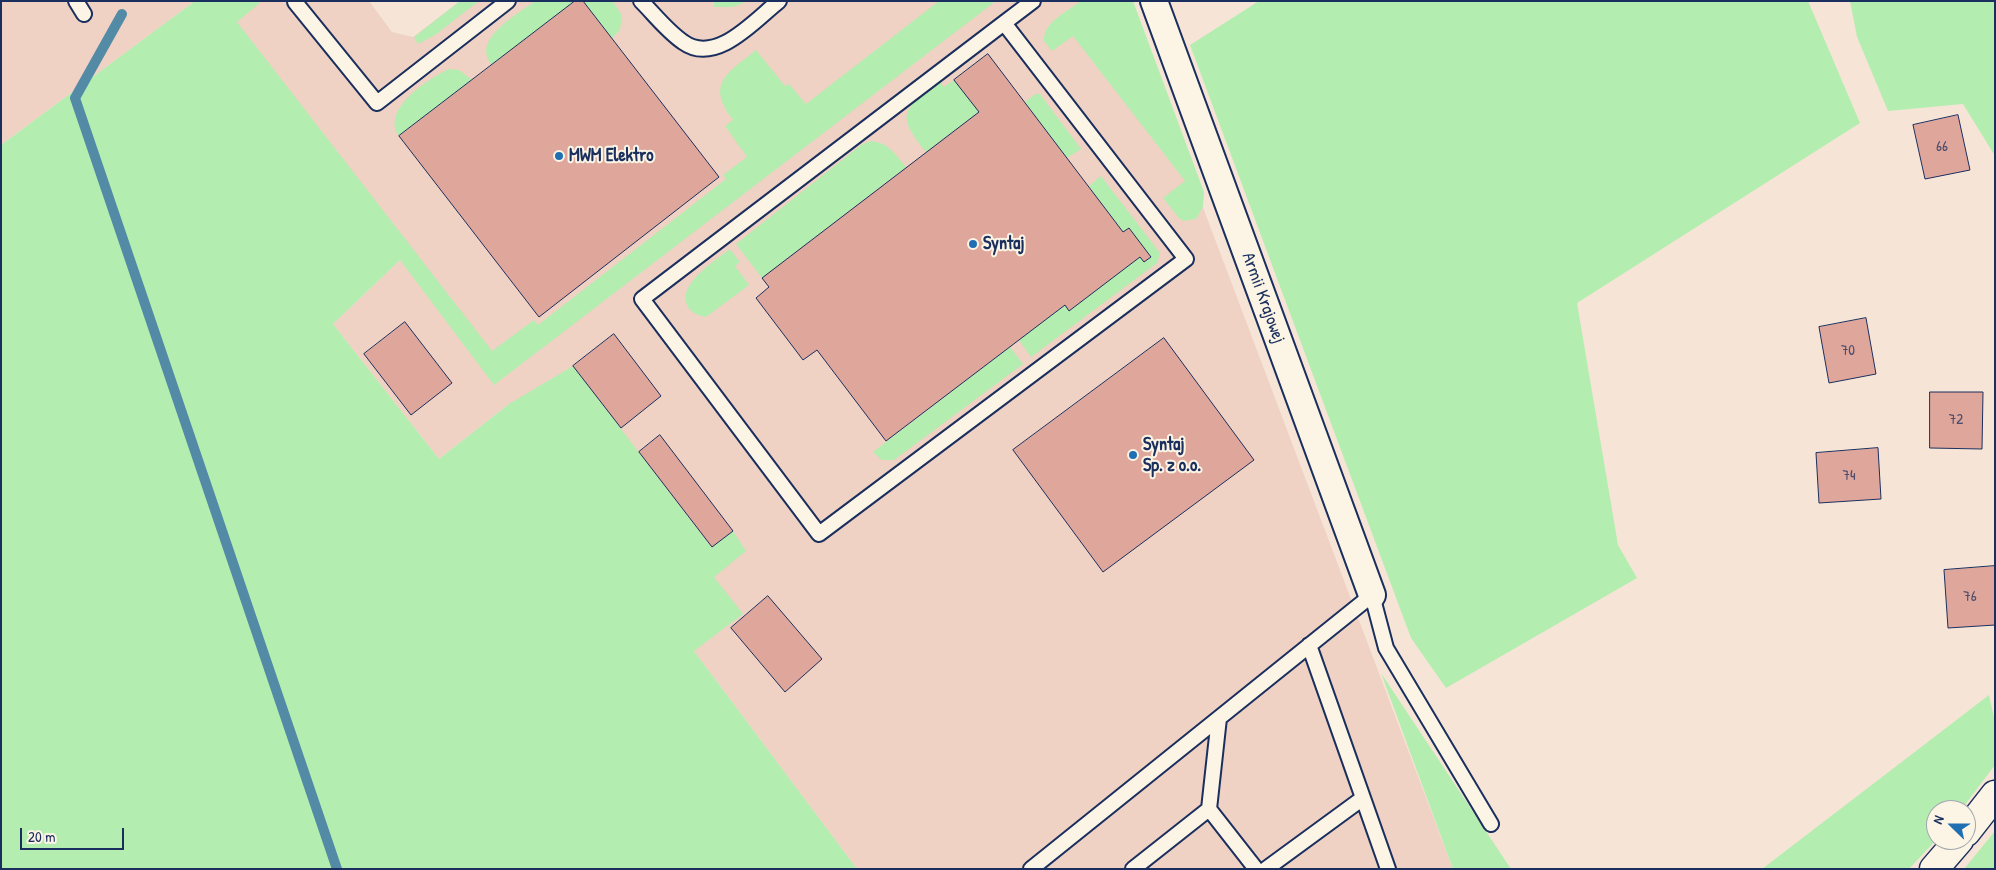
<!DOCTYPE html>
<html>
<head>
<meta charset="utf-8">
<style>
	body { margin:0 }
	#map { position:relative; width:1996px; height:870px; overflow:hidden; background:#f6e5d6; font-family:"Patrick Hand",sans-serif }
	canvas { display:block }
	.frame { position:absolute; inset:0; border:2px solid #1b2f5e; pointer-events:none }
	.north { position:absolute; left:1926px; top:800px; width:50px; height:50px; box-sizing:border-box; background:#fcf5e5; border:1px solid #a2a6af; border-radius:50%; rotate:292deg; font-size:14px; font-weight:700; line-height:20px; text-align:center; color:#1b2f5e }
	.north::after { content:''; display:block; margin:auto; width:18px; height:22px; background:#1f6fb2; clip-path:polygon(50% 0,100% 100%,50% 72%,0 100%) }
	.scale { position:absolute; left:20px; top:828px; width:104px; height:22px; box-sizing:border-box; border:2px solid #1b2f5e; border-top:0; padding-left:6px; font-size:15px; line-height:18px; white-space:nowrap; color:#1b2f5e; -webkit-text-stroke:4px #fcf5e5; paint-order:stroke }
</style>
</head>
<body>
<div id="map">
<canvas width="1996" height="870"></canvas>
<div class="frame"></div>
<div class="north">N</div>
<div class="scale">20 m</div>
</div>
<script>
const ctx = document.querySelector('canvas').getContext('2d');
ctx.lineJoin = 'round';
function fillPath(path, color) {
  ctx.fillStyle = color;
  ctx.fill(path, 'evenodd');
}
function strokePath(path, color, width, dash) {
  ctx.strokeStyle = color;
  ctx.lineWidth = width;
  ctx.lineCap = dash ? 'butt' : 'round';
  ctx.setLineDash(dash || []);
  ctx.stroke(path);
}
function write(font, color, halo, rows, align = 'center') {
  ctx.font = font + ' "Patrick Hand",sans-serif';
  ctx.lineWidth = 4;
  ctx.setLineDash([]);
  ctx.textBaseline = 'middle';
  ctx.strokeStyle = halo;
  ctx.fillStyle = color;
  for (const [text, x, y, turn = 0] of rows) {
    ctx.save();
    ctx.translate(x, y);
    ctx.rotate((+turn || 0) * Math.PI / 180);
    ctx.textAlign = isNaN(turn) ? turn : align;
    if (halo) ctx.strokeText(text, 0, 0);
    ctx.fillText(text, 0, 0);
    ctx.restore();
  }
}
const built = new Path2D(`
	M 1,1 L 195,1 L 1,145 Z
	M 203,1 L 369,1 L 392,32 L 413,37 L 460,1 L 1125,1 L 1453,869 L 857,869 L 509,404 L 439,459 L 333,324 L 400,260 Z`);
const green = new Path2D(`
	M 195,1 L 262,1 L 237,22 L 492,351 L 534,320 L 538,325 L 726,179 L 723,175 L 747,157 L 725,126 L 733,120 C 705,83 728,73 756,50 L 785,86 L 789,84 L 806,104 L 939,1 L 996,1 L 494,385 L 400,260 L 333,324 L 439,459 L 509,404 L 573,366 L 711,547 L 733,531 L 746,551 L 714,577 L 743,614 L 694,651 L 857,869 L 1,869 L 1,145 Z
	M 460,1 L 479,1 L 435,35 L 418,44 L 414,37 Z
	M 535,1 L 575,1 L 492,65 C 470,40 518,14 535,1 Z
	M 583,1 L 613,1 L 622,16 L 620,30 L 612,38 Z
	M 714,1 L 743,1 L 744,3 L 732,7 L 714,7 Z
	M 1081,1 L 1133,1 L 1204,192 L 1203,207 L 1196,219 L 1184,221 L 1179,218 L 1163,198 L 1185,181 L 1073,36 L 1052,51 L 1044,41 C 1043,22 1068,11 1081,1 Z
	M 1259,1 L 1808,1 L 1860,123 L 1577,303 L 1618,545 L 1637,578 L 1446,688 L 1411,638 L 1190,45 Z
	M 1850,1 L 1995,1 L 1995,156 L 1963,104 L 1888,111 L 1857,37 Z
	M 449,69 L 459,70 L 472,80 L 399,136 C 380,110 429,78 449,69 Z
	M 954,80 L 979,112 L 926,152 C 894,112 904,110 940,82 L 944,87 Z
	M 1035,94 L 1040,94 L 1081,149 L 1067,158 L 1025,102 Z
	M 871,141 C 889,143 895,154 906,167 L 762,278 L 736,244 L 861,145 Z
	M 1101,176 L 1160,253 L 1157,263 L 1031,357 L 1019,340 L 1065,305 L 1140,257 L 1144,262 L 1151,257 L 1129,228 L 1123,232 L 1089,186 Z
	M 730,249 L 740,262 L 735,266 L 749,285 L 706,317 C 697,315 691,313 687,305 C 677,284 716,260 730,249 Z
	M 1010,347 L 1023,364 L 894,460 L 882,460 L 873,452 Z
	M 1381,673 L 1511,869 L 1453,869 Z
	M 1989,695 L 1995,722 L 1995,765 L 1961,810 L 1936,810 L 1936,840 L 1909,869 L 1762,869 Z
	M 1995,831 L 1995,869 L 1964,869 Z`);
const stream = new Path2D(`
	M 122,14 L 75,98 L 337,869`);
const building = new Path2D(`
	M 575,1 L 583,1 L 719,177 L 539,317 L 399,136 Z
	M 988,54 L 1123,232 L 1129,228 L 1151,257 L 1144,262 L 1140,257 L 1069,311 L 1065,305 L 886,441 L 817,350 L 803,360 L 756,298 L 769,287 L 762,278 L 979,112 L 954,80 Z
	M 1958,115 L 1970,170 L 1925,179 L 1913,125 Z
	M 1866,318 L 1876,374 L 1829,383 L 1819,327 Z
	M 405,322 L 452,383 L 411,415 L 364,354 Z
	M 614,334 L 661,396 L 621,428 L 573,366 Z
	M 1164,338 L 1254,460 L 1103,572 L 1013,450 Z
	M 1930,392 L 1983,392 L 1982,449 L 1930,448 Z
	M 660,435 L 733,531 L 712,547 L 639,452 Z
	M 1878,448 L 1881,499 L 1819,503 L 1816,453 Z
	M 1995,566 L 1995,625 L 1948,628 L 1944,570 Z
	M 768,596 L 822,659 L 785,692 L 731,628 Z`);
const lane = new Path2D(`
	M 76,1 L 84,14
	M 641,1 C 654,14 667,31 683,42 C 716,66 755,20 779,1
	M 295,2 L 377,103 L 508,1
	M 1004,23 L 1186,259 L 819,534 L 642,299 L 1004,23 L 1033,1
	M 1363,798 L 1388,869
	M 1209,809 L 1256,869
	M 1031,869 L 1219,718
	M 1133,869 L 1209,809 L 1219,718 L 1372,595 L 1386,648 L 1491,824
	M 1266,869 L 1363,798 L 1309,645`);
const street = new Path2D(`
	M 1154,1 L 1372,595`);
const highway = new Path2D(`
	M 1966,832 L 1995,795
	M 1934,869 L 1959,840`);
const markers = [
	[559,156,5,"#1f6fb2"],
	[973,244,5,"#1f6fb2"],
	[1133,455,5,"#1f6fb2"]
];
const numberNames = [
	["66",1942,147],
	["70",1848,351],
	["72",1956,420],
	["74",1849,476],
	["76",1970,597]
];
const poiNames = [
	["MWM Elektro",569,156],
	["Syntaj",983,244],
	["Syntaj",1143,445],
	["Sp. z o.o.",1143,466]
];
const streetNames = [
	["Armii Krajowej",1263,298,70]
];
fillPath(built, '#efd2c4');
fillPath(green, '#b4edb0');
strokePath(stream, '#538aa6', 10);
fillPath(building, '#dfa69b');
strokePath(building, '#1b2f5e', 1);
strokePath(lane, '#1b2f5e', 18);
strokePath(street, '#1b2f5e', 30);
strokePath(highway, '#1b2f5e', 31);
strokePath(lane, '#fcf5e5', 14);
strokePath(street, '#fcf5e5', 26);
strokePath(highway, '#fcf5e5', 28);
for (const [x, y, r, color] of markers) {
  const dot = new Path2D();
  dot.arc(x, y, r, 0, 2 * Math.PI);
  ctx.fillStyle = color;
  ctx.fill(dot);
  strokePath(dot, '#fcf5e5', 2);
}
write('15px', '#4c4d6d', null, numberNames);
write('bold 18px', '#1b2f5e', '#fcf5e5', poiNames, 'left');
write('18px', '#1b2f5e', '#fcf5e5', streetNames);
</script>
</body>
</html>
